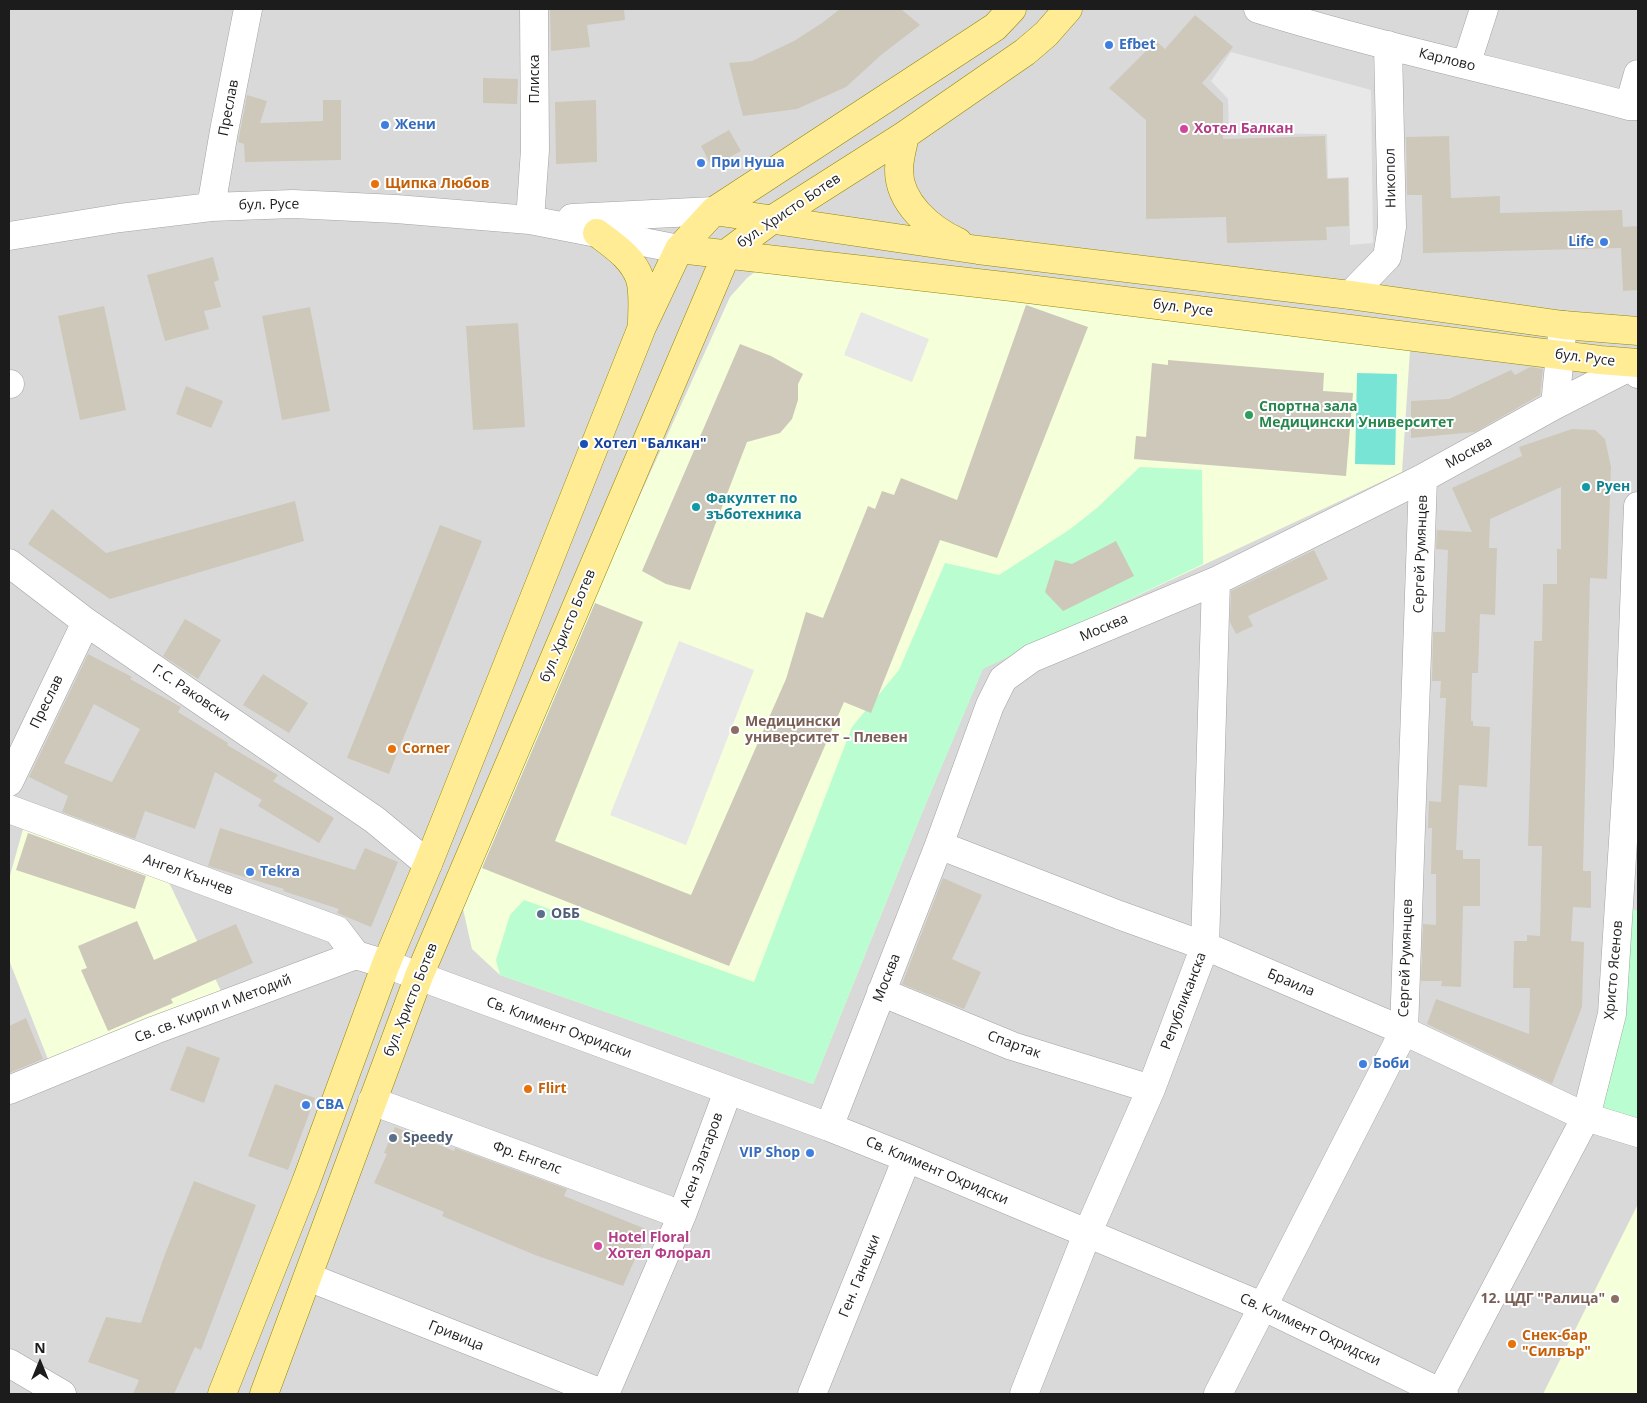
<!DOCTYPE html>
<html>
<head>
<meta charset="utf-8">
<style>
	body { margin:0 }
	#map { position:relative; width:1647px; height:1403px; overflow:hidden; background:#eeede1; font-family:"Open Sans",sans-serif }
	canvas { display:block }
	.frame { position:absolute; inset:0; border:10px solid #1c1c1c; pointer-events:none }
	.north { position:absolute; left:15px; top:1338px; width:50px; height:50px; -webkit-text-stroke:4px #fff; paint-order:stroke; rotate:0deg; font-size:14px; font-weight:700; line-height:20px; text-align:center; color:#1c1c1c }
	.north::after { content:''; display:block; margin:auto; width:18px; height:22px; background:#1c1c1c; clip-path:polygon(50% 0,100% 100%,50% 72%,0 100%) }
</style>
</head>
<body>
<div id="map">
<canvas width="1647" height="1403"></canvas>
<div class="frame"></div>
<div class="north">N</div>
</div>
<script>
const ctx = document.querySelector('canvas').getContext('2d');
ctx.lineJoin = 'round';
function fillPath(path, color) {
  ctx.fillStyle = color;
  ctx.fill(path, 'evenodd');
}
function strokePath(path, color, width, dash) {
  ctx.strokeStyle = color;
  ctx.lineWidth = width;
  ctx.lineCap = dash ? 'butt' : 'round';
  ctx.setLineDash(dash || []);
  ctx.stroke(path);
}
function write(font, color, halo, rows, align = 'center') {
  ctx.font = font + ' "Open Sans",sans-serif';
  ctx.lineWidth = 4;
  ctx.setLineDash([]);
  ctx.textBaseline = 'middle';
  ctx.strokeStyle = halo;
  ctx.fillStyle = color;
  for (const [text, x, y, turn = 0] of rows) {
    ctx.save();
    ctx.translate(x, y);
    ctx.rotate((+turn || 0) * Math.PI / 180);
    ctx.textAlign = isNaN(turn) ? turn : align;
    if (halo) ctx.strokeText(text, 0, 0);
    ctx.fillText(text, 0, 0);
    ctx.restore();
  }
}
const residential = new Path2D(`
	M 9,9 L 1638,9 L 1638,1394 L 9,1394 Z`);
const education = new Path2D(`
	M 768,262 L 1411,335 L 1402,472 L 983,668 L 924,808 L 813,1084 L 500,975 L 472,949 L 456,878 L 598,588 L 730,297 L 747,278 Z
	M 25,822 L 161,866 L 223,995 L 51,1067 L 9,960 L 9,879 Z
	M 1638,1204 L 1638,1394 L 1543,1394 Z`);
const park = new Path2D(`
	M 1140,467 L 1202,470 L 1203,564 L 983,669 L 924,808 L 813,1084 L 500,975 L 496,960 L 510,915 L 524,900 L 754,982 L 852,727 L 899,670 L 945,563 L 999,575 L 1069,530 L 1097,508 Z
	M 1633,909 L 1638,911 L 1638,1126 L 1597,1111 L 1622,1010 Z`);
const pitch = new Path2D(`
	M 1357,373 L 1397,374 L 1395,465 L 1355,464 Z`);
const parking = new Path2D(`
	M 1231,52 L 1371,90 L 1373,243 L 1350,245 L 1349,177 L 1328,178 L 1327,134 L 1229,133 L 1228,99 L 1211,81 Z
	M 861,312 L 929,339 L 912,382 L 844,355 Z
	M 679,641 L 754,670 L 686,845 L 610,815 Z`);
const building = new Path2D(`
	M 550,9 L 624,9 L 625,20 L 587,25 L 590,47 L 551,51 Z
	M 840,9 L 901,9 L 920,25 L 881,55 L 846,87 L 797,109 L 743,116 L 729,63 L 752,61 L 794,41 L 822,23 Z
	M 1195,15 L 1233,47 L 1202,83 L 1223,103 L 1223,139 L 1325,136 L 1327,179 L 1348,178 L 1349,226 L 1326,227 L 1327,240 L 1227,243 L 1226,217 L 1146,219 L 1146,120 L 1109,88 L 1156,41 L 1165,49 Z
	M 483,78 L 518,79 L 517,104 L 483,103 Z
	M 247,95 L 267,101 L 260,123 L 323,121 L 323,100 L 341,100 L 341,160 L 245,162 L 244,144 L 238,142 Z
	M 596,100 L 597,162 L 556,164 L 555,102 Z
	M 729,130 L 741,151 L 712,167 L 701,146 Z
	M 1449,136 L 1451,198 L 1500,196 L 1500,213 L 1622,210 L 1623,227 L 1638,226 L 1638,290 L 1623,291 L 1621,248 L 1423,253 L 1422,195 L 1407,195 L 1406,137 Z
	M 213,257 L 219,280 L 214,282 L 221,307 L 204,311 L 209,329 L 165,341 L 147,275 Z
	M 1026,305 L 1088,327 L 997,558 L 940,540 L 871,713 L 844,702 L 729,966 L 482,868 L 595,603 L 643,622 L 555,841 L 691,895 L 786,679 L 806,612 L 823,618 L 868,506 L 875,509 L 882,491 L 894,495 L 901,478 L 957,500 Z
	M 104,306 L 126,410 L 80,420 L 58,316 Z
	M 310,307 L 330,411 L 282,420 L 262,316 Z
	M 518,323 L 525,427 L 473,430 L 466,326 Z
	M 740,344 L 771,356 L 803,374 L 798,384 L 798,400 L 792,419 L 780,433 L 747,442 L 690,590 L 666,584 L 642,571 Z
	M 1168,360 L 1324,373 L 1323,391 L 1353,393 L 1346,476 L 1134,459 L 1136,436 L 1146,437 L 1152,363 L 1168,365 Z
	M 1530,367 L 1543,369 L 1540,395 L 1475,432 L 1411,438 L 1411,401 L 1449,399 L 1511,370 L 1515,375 Z
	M 186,386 L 223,401 L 211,428 L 176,414 Z
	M 1572,429 L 1595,430 L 1605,439 L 1611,467 L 1607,579 L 1590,578 L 1583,871 L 1591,871 L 1591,908 L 1573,907 L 1571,941 L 1584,942 L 1582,1007 L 1552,1084 L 1427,1024 L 1436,999 L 1529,1034 L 1530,988 L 1513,988 L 1514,941 L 1527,941 L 1527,935 L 1540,936 L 1542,846 L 1528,846 L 1534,641 L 1542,641 L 1543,584 L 1557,584 L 1557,549 L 1561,549 L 1561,487 L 1490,519 L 1489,548 L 1497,548 L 1495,615 L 1480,614 L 1478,673 L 1472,673 L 1471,721 L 1473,721 L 1473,726 L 1490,727 L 1487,787 L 1459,785 L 1456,850 L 1463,850 L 1463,859 L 1480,859 L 1480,906 L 1463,906 L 1461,987 L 1441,986 L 1442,981 L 1421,981 L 1423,924 L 1436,925 L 1436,874 L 1431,874 L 1432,828 L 1428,828 L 1429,801 L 1441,802 L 1446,698 L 1440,698 L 1441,681 L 1432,681 L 1433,632 L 1445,632 L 1448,550 L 1436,549 L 1437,530 L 1472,532 L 1452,488 L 1522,456 L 1519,447 Z
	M 295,501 L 304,541 L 110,599 L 28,544 L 52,509 L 106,553 Z
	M 440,525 L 482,541 L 389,774 L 347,758 Z
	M 1116,541 L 1134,576 L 1063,611 L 1045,592 L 1055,560 L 1072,564 Z
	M 1314,550 L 1328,579 L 1248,616 L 1253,626 L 1236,634 L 1230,622 L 1231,591 Z
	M 185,619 L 221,640 L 198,679 L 163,656 Z
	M 88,654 L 132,677 L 130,679 L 181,707 L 178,712 L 228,743 L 227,745 L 278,775 L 273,781 L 334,818 L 319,843 L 258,806 L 262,800 L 215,772 L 195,829 L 145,811 L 135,839 L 62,812 L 68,796 L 29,777 ZM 94,704 L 140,729 L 112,782 L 64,763 Z
	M 263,674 L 308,703 L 289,733 L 243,705 Z
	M 220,828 L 355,870 L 365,848 L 398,862 L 371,927 L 337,913 L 339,909 L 283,891 L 284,889 L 208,866 Z
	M 28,833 L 146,876 L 135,909 L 16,870 Z
	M 943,878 L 982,895 L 952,959 L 981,972 L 964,1009 L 902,984 Z
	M 137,921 L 154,960 L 236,924 L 253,963 L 171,999 L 173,1003 L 108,1031 L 81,970 L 87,968 L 78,946 Z
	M 26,1018 L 43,1059 L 9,1073 L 9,1026 Z
	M 187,1046 L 220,1058 L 204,1103 L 170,1090 Z
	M 275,1084 L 315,1098 L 288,1170 L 248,1156 Z
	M 395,1127 L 454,1151 L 455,1148 L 567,1189 L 564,1196 L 648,1230 L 623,1286 L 535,1255 L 442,1216 L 444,1212 L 374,1183 L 387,1154 L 384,1153 Z
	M 194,1181 L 256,1205 L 201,1350 L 195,1347 L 174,1394 L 133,1394 L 139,1380 L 88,1362 L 106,1317 L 141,1323 L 165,1254 Z`);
const minor = new Path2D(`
	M 1258,9 C 1380,47 1506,73 1629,106 L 1638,106
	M 1466,65 L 1484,9
	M 1629,106 L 1638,74
	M 211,207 L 224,131 L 248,9
	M 572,218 L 714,211
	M 530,220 L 535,150 L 534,9
	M 9,236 L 120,218 L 211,207 L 293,204 L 396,209 L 530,220 L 679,249
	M 1350,295 L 1387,257 L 1392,227 L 1388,45
	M 9,384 L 10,384
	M 1555,405 L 1563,325
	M 9,563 L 86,622 L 375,820 L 428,864
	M 9,782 L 86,622
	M 9,809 L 337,930 L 356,955
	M 939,845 L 1119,915 L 1205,946 L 1404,1031 L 1586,1117 L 1638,1133
	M 881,992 L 1012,1046 L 1151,1089
	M 9,1090 L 155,1030 L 356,955 L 386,964 L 829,1127 L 907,1158 L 1264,1307 L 1444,1394
	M 372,1101 L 682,1215
	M 829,1127 L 939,845 L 990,705 L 1003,679 L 1032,658 L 1216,581 L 1423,478 L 1555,405 L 1637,363 L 1638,374
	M 308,1277 L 604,1394
	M 9,1363 L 62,1394
	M 605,1394 L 682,1215 L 728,1091
	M 812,1394 L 907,1158
	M 1024,1394 L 1087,1234 L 1151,1089 L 1205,946 L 1216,581
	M 1218,1394 L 1404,1031 L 1423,478
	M 1440,1394 L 1586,1117 L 1612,1014 L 1628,763 L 1638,506`);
const major = new Path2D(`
	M 905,135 C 903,146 899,158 899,170 C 899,203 930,229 958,242
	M 714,211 L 978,250 L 1350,295 L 1563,325 L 1638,331
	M 597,233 C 614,246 633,258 640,279 C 644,293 642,310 642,324
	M 679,249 L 1012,287 L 1600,360 L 1638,363
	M 222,1394 L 306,1182 L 386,964 L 428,864 L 642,327 L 679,249 L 714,211 L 995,27 L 1012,9
	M 264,1394 L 419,976 L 727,253 L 773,219 L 905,135 L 1025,52 L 1046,34 L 1068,9`);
const markers = [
	[1109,45,5,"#3f7fe0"],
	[385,125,5,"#3f7fe0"],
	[1184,129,5,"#d1479c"],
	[701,163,5,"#3f7fe0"],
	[375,184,5,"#e8710a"],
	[1604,242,5,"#3f7fe0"],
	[1249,415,5,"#2e9e5b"],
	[584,444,5,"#1a4fb4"],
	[1586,487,5,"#0f9aa8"],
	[696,507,5,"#0f9aa8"],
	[735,730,5,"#8d6e63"],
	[392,749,5,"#e8710a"],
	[250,872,5,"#3f7fe0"],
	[541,914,5,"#5c6f8a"],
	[1363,1064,5,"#3f7fe0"],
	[528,1089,5,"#e8710a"],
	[306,1105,5,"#3f7fe0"],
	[393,1138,5,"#5c6f8a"],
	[810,1153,5,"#3f7fe0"],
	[598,1246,5,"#d1479c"],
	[1615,1299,5,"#8d6e63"],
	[1512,1344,5,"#e8710a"]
];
const shopNames = [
	["Efbet",1119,45],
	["Жени",395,125],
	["При Нуша",711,163],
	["Life",1594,242,"right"],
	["Tekra",260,872],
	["Боби",1373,1064],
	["CBA",316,1105],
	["VIP Shop",800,1153,"right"]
];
const streetNames = [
	["Карлово",1447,60,14],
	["Плиска",535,79,-90],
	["Преслав",229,108,-79],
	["Никопол",1391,178,-91],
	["бул. Русе",269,205,-1],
	["бул. Христо Ботев",789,211,-34],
	["бул. Русе",1183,308,7],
	["бул. Русе",1585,358,7],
	["Москва",1469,453,-29],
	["Сергей Румянцев",1421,554,-88],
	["бул. Христо Ботев",568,626,-67],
	["Москва",1104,628,-23],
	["Г.С. Раковски",191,693,34],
	["Преслав",47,702,-64],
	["Ангел Кънчев",188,875,20],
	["Сергей Румянцев",1406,958,-88],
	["Христо Ясенов",1614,970,-85],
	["Москва",887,978,-68],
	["Браила",1291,983,23],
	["бул. Христо Ботев",411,1000,-68],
	["Републиканска",1184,1001,-69],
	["Св. св. Кирил и Методий",213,1009,-21],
	["Св. Климент Охридски",559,1028,20],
	["Спартак",1014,1045,20],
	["Фр. Енгелс",527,1158,20],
	["Асен Златаров",702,1160,-70],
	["Св. Климент Охридски",937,1171,23],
	["Ген. Ганецки",860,1276,-68],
	["Св. Климент Охридски",1310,1330,25],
	["Гривица",456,1336,22]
];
const hotelNames = [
	["Хотел Балкан",1194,129],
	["Hotel Floral",608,1238],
	["Хотел Флорал",608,1254]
];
const foodNames = [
	["Щипка Любов",385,184],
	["Corner",402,749],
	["Flirt",538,1089],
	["Снек-бар",1522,1336],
	["\"Силвър\"",1522,1352]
];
const leisureNames = [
	["Спортна зала",1259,407],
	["Медицински Университет",1259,423]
];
const transitNames = [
	["Хотел \"Балкан\"",594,444]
];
const cultureNames = [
	["Руен",1596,487],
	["Факултет по",706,499],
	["зъботехника",706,515]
];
const educationNames = [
	["Медицински",745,722],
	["университет – Плевен",745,738],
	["12. ЦДГ \"Ралица\"",1605,1299,"right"]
];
const serviceNames = [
	["ОББ",551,914],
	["Speedy",403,1138]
];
fillPath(residential, '#dad9d9');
fillPath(education, '#f5ffd9');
fillPath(park, '#b9fdd0');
fillPath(pitch, '#78e4d6');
fillPath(parking, '#e8e8e8');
fillPath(building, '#cec8ba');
strokePath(minor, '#a3a3a3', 29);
strokePath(major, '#948900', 29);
strokePath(minor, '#fff', 28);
strokePath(major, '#ffec95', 28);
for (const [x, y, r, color] of markers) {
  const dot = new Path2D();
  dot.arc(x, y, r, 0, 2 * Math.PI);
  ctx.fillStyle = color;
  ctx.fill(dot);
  strokePath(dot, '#fff', 2);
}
write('bold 14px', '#366cbe', '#fff', shopNames, 'left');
write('14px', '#1c1c1c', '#fff', streetNames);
write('bold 14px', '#b23c85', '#fff', hotelNames, 'left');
write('bold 14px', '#c56008', '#fff', foodNames, 'left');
write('bold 14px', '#27864d', '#fff', leisureNames, 'left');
write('bold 14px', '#164399', '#fff', transitNames, 'left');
write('bold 14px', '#0d838f', '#fff', cultureNames, 'left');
write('bold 14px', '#785e54', '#fff', educationNames, 'left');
write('bold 14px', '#4e5e75', '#fff', serviceNames, 'left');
</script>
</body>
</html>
